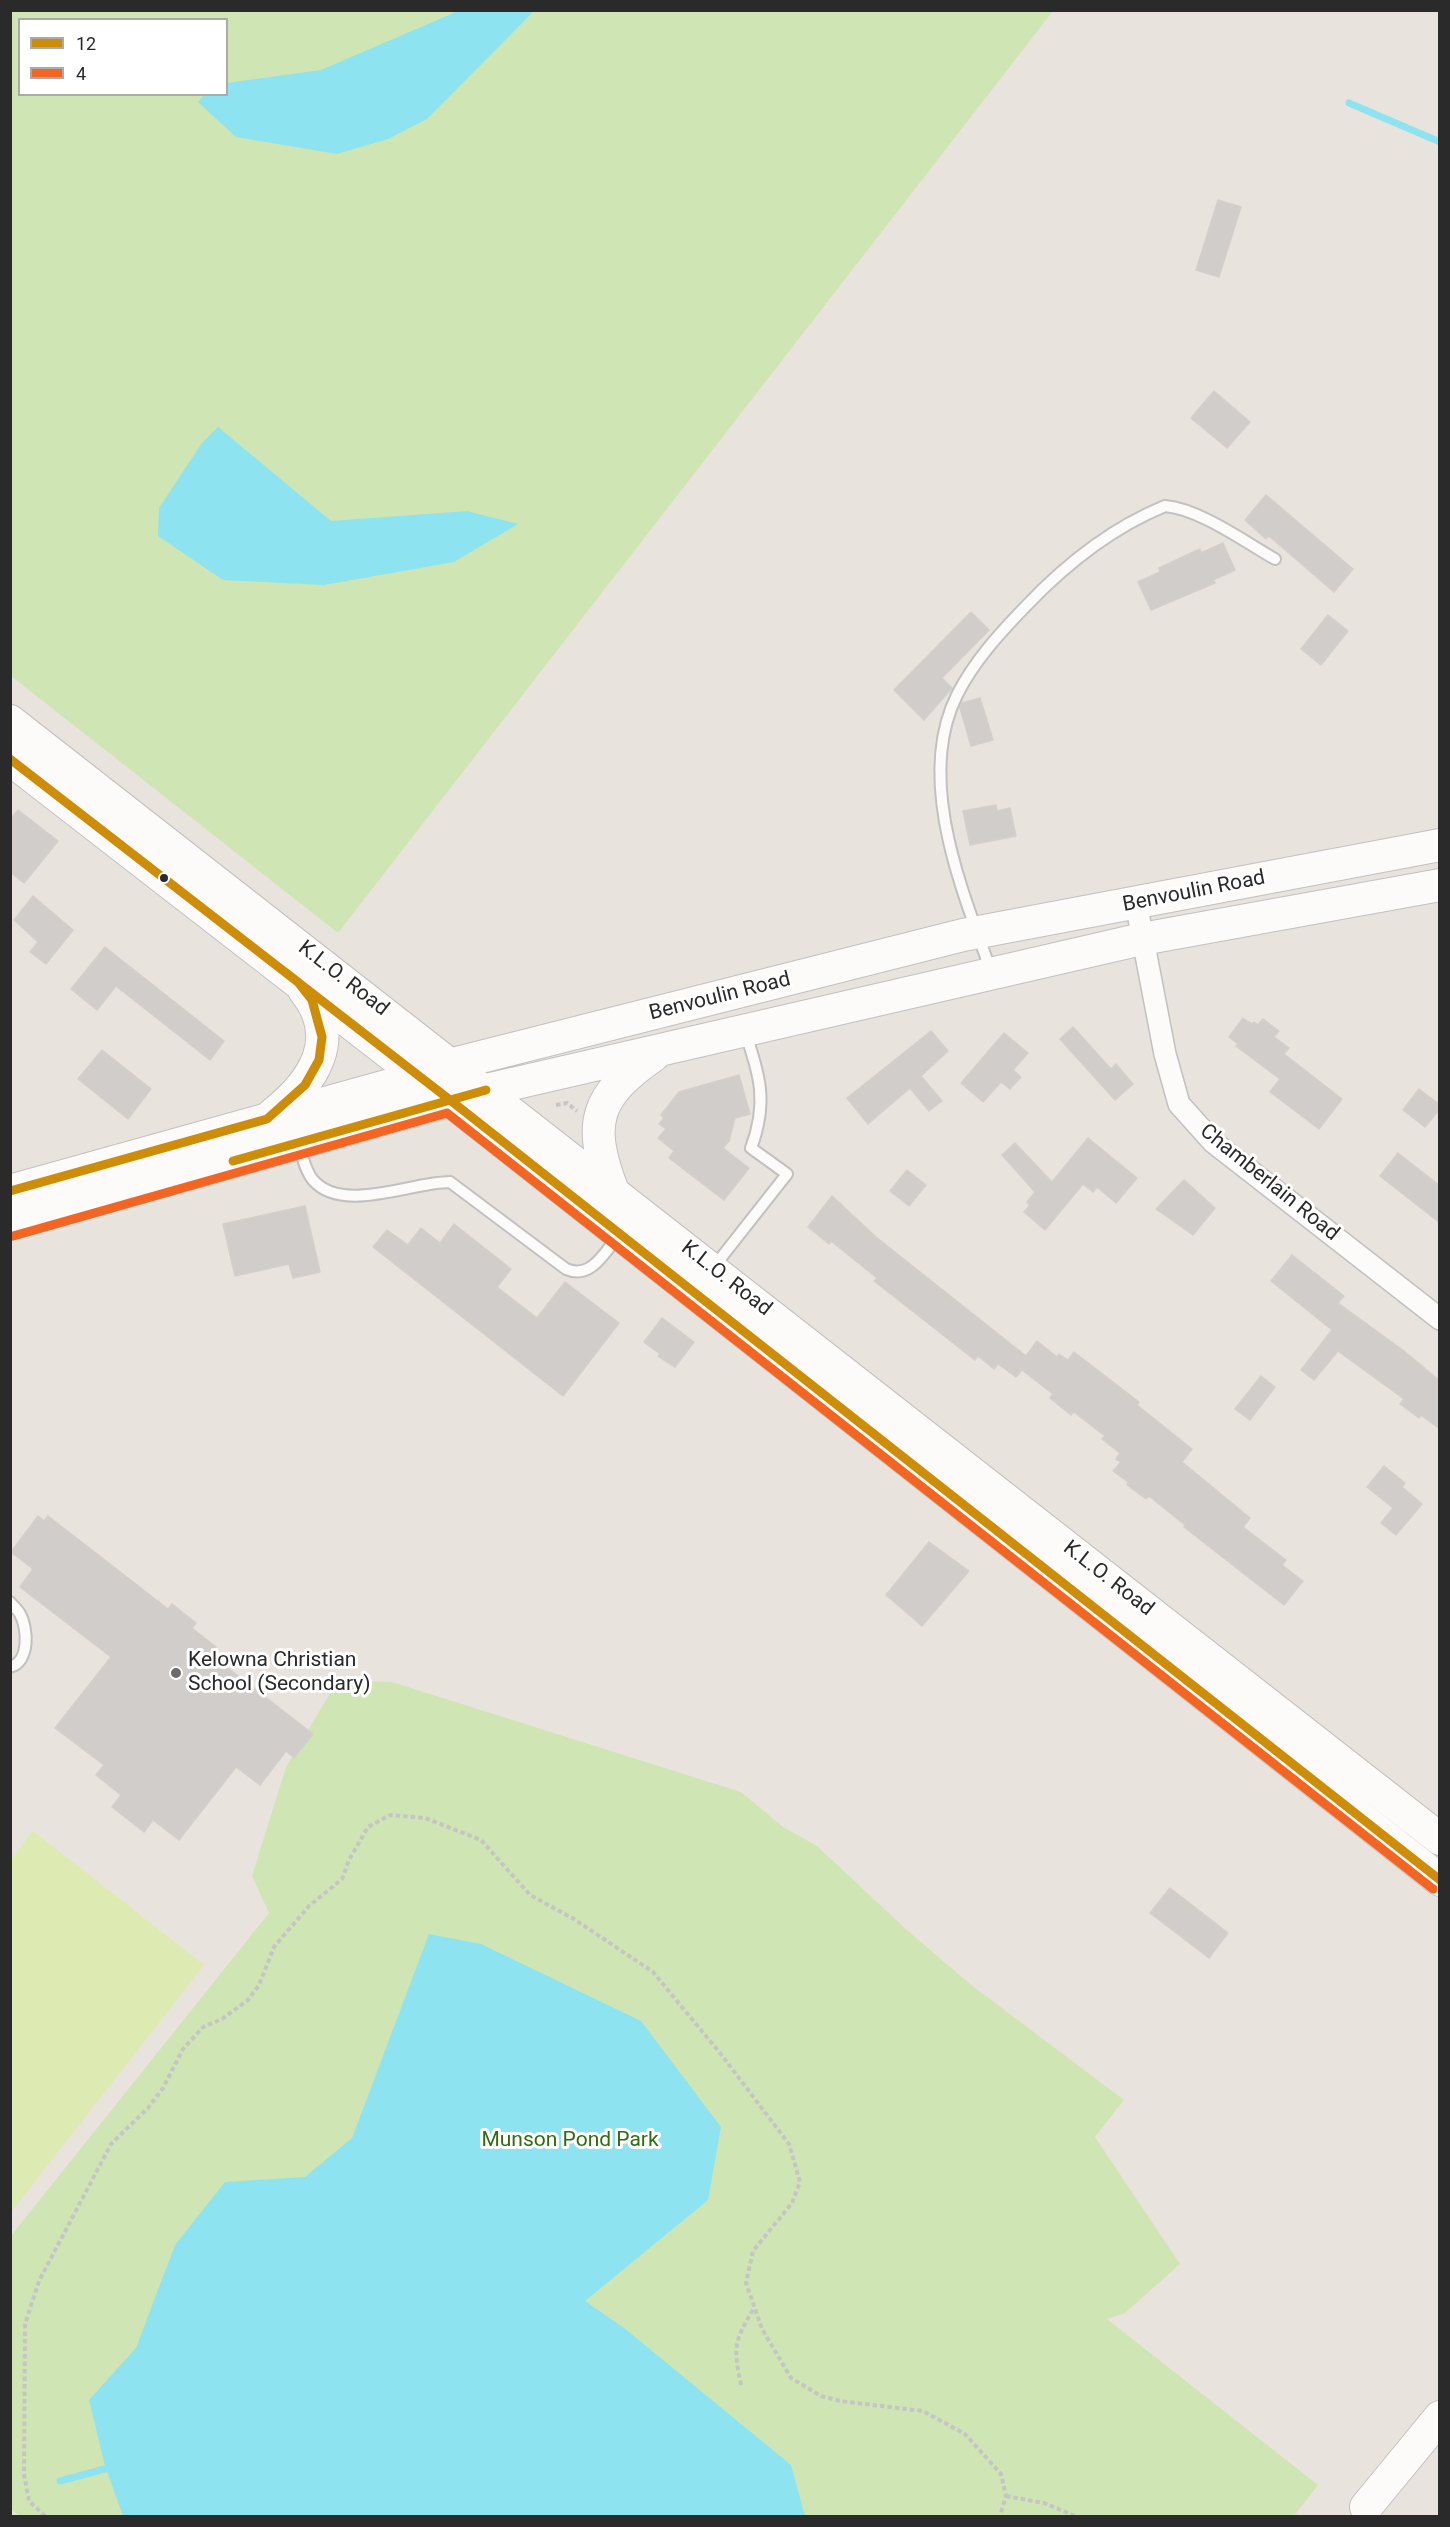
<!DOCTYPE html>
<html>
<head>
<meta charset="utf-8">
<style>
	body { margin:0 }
	#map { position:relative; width:1450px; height:2527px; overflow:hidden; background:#e9e3de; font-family:Roboto,sans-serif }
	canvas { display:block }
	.frame { position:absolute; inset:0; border:12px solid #2a2a2a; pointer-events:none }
	.legend { position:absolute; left:18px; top:18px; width:210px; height:78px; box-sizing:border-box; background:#fff; border:2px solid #aaa; margin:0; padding:8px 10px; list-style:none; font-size:18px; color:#2a2a2a }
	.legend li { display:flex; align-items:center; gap:12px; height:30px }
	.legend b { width:30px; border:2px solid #aaa }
</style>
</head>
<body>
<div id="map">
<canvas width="1450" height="2527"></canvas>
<div class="frame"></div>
<ul class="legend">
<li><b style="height:8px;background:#ce8d08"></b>12</li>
<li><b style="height:8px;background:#f26522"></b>4</li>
</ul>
</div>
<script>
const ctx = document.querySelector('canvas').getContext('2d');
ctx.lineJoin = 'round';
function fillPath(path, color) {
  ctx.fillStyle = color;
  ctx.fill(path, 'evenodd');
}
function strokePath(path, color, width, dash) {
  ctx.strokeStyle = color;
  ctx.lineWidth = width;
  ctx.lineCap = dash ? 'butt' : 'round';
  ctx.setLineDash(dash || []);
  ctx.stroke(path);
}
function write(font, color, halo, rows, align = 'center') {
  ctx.font = font + ' Roboto,sans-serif';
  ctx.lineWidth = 6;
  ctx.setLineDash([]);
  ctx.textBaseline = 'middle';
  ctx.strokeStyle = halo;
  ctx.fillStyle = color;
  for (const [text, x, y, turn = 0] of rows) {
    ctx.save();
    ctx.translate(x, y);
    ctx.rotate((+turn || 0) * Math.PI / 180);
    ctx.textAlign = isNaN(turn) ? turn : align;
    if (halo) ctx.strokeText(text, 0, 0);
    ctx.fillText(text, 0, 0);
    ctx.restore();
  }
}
const green = new Path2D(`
	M 10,11 L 1053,11 L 338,933 L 11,676 ZM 20,20 L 226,20 L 226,94 L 20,94 Z
	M 338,1680 L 392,1682 L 741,1792 L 783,1827 L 817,1846 L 908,1931 L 970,1984 L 1124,2100 L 1095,2137 L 1180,2264 L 1125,2313 L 1107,2319 L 1318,2485 L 1294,2516 L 20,2516 L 10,2509 L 10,2237 L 269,1913 L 252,1876 L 286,1767 Z`);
const pitch = new Path2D(`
	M 33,1831 L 204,1965 L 11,2212 L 11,1860 Z`);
const water = new Path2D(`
	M 458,11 L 534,11 L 427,119 L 388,139 L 337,154 L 236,137 L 198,102 L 204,95 L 226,94 L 227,83 L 321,70 Z
	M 218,427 L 331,521 L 467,511 L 518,524 L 454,562 L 324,585 L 223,580 L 158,536 L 159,508 L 202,443 Z
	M 429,1934 L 481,1944 L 641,2021 L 721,2127 L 708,2200 L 585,2301 L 624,2328 L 791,2465 L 805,2516 L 123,2516 L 105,2466 L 89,2400 L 136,2348 L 175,2245 L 225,2182 L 305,2177 L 352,2138 Z`);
const stream = new Path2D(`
	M 1349,103 L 1440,142
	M 60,2481 L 112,2467`);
const building = new Path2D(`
	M 1218,200 L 1241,207 L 1219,277 L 1196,270 Z
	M 1214,391 L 1250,422 L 1227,448 L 1191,418 Z
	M 1266,495 L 1353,569 L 1334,592 L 1269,536 L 1266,539 L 1245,520 Z
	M 1223,543 L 1235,570 L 1213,580 L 1215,583 L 1151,610 L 1138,582 L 1160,572 L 1159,568 L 1200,549 L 1201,553 Z
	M 971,612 L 989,630 L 942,678 L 952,688 L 924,720 L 894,690 Z
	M 1328,615 L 1348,631 L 1321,665 L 1301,649 Z
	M 980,698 L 993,740 L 971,746 L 960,708 L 962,703 Z
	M 996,805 L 997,811 L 1010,808 L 1016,836 L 970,845 L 963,811 Z
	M 18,810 L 58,841 L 24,883 L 10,872 L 10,819 Z
	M 33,896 L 73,930 L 46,964 L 30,952 L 38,942 L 14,920 Z
	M 105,947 L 224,1041 L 210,1060 L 116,986 L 97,1010 L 71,989 Z
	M 1243,1018 L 1252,1024 L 1254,1022 L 1258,1025 L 1263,1019 L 1279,1031 L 1274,1037 L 1289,1048 L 1284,1054 L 1342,1099 L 1319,1129 L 1270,1092 L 1280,1079 L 1236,1046 L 1238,1044 L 1229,1037 Z
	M 1073,1027 L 1111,1069 L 1116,1064 L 1133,1084 L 1115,1100 L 1060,1039 Z
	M 931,1031 L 948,1051 L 921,1076 L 942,1101 L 929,1111 L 910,1088 L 868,1124 L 847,1098 Z
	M 1004,1033 L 1028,1053 L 1013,1070 L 1021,1077 L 1010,1089 L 1001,1082 L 983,1102 L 961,1083 Z
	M 102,1050 L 151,1089 L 128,1119 L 78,1079 Z
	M 739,1075 L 750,1114 L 735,1118 L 729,1141 L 723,1148 L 749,1168 L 724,1200 L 669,1158 L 674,1151 L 658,1138 L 666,1129 L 659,1124 L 664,1118 L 661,1115 L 679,1092 Z
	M 1419,1089 L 1440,1105 L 1440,1109 L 1425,1127 L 1403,1110 Z
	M 1088,1138 L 1137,1178 L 1116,1203 L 1097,1187 L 1093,1192 L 1083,1184 L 1045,1230 L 1024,1212 L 1030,1205 L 1027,1202 L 1035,1192 L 1002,1155 L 1015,1143 L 1052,1182 Z
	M 1398,1153 L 1440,1186 L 1440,1223 L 1380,1176 Z
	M 907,1170 L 926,1185 L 909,1206 L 890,1191 Z
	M 1184,1180 L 1215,1208 L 1193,1235 L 1156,1209 Z
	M 832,1196 L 876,1237 L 1026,1356 L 1037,1341 L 1057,1357 L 1059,1354 L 1068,1360 L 1074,1352 L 1139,1402 L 1137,1405 L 1192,1449 L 1182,1462 L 1250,1518 L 1243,1527 L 1286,1560 L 1282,1565 L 1303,1581 L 1284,1605 L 1184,1527 L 1185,1525 L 1149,1496 L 1146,1499 L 1127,1485 L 1128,1482 L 1113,1471 L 1121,1462 L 1116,1459 L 1120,1453 L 1102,1439 L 1105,1436 L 1074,1412 L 1071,1415 L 1050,1398 L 1053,1394 L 1022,1370 L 1016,1377 L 998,1364 L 994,1369 L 978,1356 L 975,1360 L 874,1281 L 877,1278 L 831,1241 L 829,1244 L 808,1227 Z
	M 305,1206 L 320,1272 L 293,1278 L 289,1264 L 235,1276 L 223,1224 Z
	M 454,1224 L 511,1269 L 497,1287 L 537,1318 L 565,1282 L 619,1323 L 563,1396 L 373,1247 L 387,1230 L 408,1245 L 421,1228 L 440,1243 Z
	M 1292,1255 L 1344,1296 L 1338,1303 L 1404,1351 L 1440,1381 L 1440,1429 L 1421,1415 L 1419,1418 L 1400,1404 L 1404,1399 L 1338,1351 L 1314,1380 L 1301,1370 L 1332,1330 L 1271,1281 Z
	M 662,1318 L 694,1342 L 675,1367 L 658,1356 L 660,1354 L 644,1342 Z
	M 1261,1376 L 1275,1387 L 1250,1420 L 1235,1409 Z
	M 1384,1466 L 1405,1483 L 1402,1487 L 1422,1504 L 1396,1535 L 1381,1523 L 1393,1508 L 1367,1487 Z
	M 38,1516 L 44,1521 L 48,1516 L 168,1609 L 172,1604 L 196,1623 L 192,1628 L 216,1647 L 210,1654 L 313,1734 L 294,1758 L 286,1751 L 260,1785 L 236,1767 L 179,1840 L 153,1820 L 144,1832 L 112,1807 L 121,1795 L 96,1775 L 104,1765 L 55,1728 L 111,1657 L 20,1587 L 33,1569 L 11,1552 Z
	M 929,1542 L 969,1571 L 922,1626 L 886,1595 Z
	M 1170,1888 L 1228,1933 L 1209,1958 L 1150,1913 Z`);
const path = new Path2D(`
	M 556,1105 L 567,1103 L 577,1111
	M 741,2385 C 733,2346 734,2342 754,2308
	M 1006,2496 L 1044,2503 L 1075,2516
	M 45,2516 L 29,2501 L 24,2474 L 25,2324 L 39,2281 L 111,2144 L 148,2108 L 163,2088 L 183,2049 L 203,2027 L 222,2019 L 248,2000 L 259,1985 L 274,1947 L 309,1906 L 342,1879 L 349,1860 L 368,1827 L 390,1815 L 425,1818 L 481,1840 L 530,1895 L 574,1919 L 653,1972 L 720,2053 L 789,2144 L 800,2182 L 792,2203 L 753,2251 L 746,2283 L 762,2329 L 791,2378 L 821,2396 L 840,2401 L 923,2411 L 965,2434 L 1001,2474 L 1006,2496 L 1000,2516`);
const service = new Path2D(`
	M 991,971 C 962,890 915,779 957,695 C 974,661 1000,633 1026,606 C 1066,564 1111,528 1165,506 C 1200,509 1245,542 1275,559
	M 299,1146 C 303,1157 305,1171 313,1180 C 342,1214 411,1182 450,1182 L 566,1269 C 591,1280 605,1252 619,1235
	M 713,1268 L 787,1174 L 751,1148 C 768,1103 760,1075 745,1032
	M 10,1602 C 13,1606 18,1610 20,1614 C 28,1628 30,1662 10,1667`);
const minor = new Path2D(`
	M 1136,903 L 1165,1054 L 1179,1104 L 1213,1142 L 1440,1319`);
const secondary = new Path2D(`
	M 10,721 L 1440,1839
	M 10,759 L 450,1100 L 1440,1880
	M 272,1115 C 314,1082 343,1038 304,990
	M 612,1189 C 587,1123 595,1096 654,1055
	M 10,1191 L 419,1077 L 453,1064 L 963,935 L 1440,845
	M 10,1224 L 486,1090 L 1142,939 L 1440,885
	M 1366,2507 L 1440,2417`);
const bus1 = new Path2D(`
	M 10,759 L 450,1100 L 1440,1880
	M 233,1161 L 486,1090
	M 10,1191 L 267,1119 L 305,1085 L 319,1060 L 322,1037 L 312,1000 L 298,982 L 285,972`);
const bus2 = new Path2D(`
	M 13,1236 L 447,1113 L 1433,1889`);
const markers = [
	[164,878,5,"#2a2a2a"],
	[176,1673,6,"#6d6b69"]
];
const streetNames = [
	["Benvoulin Road",1194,892,-11],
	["K.L.O. Road",343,979,38],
	["Benvoulin Road",720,997,-14],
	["Chamberlain Road",1269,1183,39],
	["K.L.O. Road",726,1279,38],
	["K.L.O. Road",1108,1579,38]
];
const poiNames = [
	["Kelowna Christian",188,1661],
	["School (Secondary)",188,1685]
];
const parkNames = [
	["Munson Pond Park",570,2141]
];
fillPath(green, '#cfe6b4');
fillPath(pitch, '#ddeab1');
fillPath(water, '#8de3f0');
strokePath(stream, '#8de3f0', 7);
fillPath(building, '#d1cdca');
strokePath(building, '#d4cfcb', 1.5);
strokePath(service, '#c2c0c0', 14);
strokePath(minor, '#c2c0c0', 24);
strokePath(secondary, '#c2c0c0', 34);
strokePath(path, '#c6c5c5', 4, [4.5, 3]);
strokePath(service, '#fcfbfa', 10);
strokePath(minor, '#fcfbfa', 21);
strokePath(secondary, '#fcfbfa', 32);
strokePath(bus1, '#ce8d08', 9);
strokePath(bus2, '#f26522', 9);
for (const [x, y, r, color] of markers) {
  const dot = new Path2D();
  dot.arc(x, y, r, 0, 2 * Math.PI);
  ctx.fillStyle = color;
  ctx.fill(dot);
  strokePath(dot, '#fff', 2);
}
write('21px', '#2a2a2a', '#fff', streetNames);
write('21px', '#2a2a2a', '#fff', poiNames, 'left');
write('21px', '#316c14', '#fff', parkNames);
</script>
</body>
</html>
